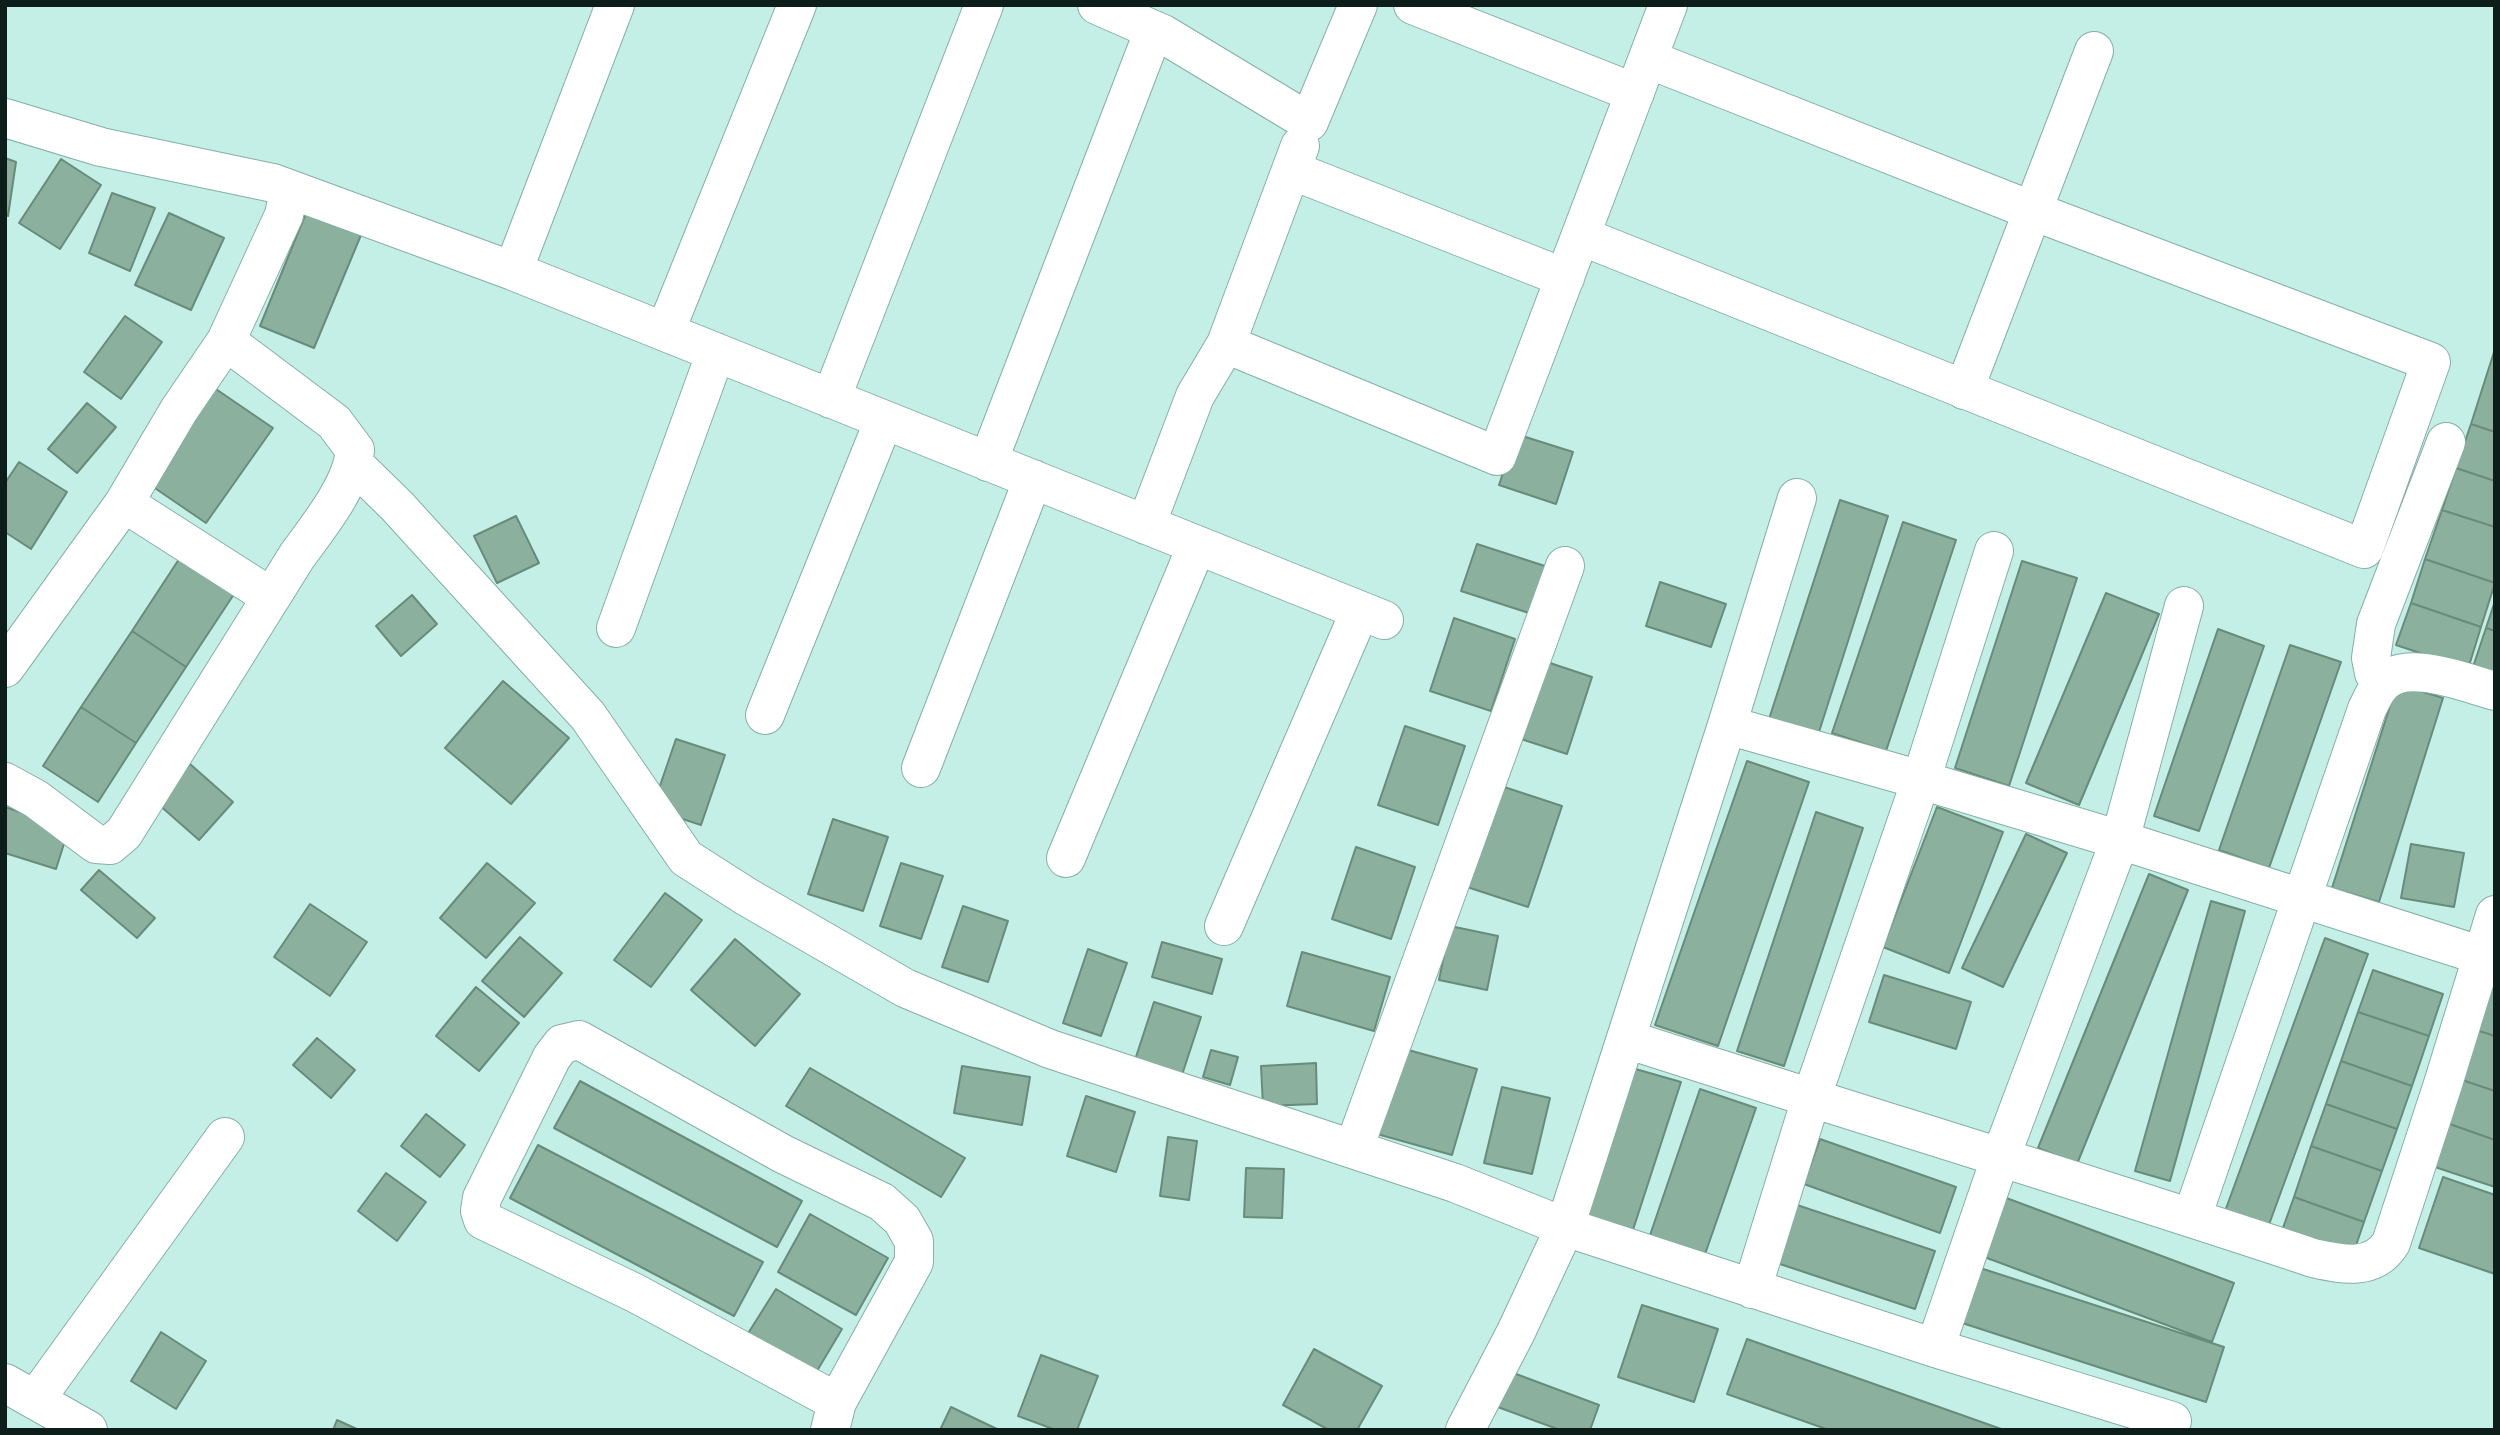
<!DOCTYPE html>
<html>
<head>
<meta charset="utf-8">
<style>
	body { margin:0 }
	#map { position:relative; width:2500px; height:1435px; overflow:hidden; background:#c4efe7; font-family:Inter,sans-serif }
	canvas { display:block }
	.frame { position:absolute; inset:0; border:7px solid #0d1d1a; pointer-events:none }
</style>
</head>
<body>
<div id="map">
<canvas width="2500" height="1435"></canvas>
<div class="frame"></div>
</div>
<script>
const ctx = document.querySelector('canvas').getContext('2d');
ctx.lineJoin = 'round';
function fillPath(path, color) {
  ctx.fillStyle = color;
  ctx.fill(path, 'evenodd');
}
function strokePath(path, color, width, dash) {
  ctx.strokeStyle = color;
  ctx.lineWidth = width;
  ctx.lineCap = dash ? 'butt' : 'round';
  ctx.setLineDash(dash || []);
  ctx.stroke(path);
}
const building = new Path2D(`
	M 5,158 L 16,162 L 8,216 L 5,215 Z
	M 61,159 L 101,185 L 60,249 L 19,223 Z
	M 112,193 L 155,208 L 130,271 L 89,253 Z
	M 169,213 L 224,238 L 191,310 L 135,285 Z
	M 306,213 L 361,235 L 314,348 L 260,326 Z
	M 125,316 L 162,342 L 121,399 L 84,372 Z
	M 2494,352 L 2495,353 L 2495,432 L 2471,424 Z
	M 210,385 L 273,428 L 206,523 L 143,480 Z
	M 87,403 L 116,427 L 77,473 L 48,449 Z
	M 2471,424 L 2495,432 L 2495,481 L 2456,468 Z
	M 1516,434 L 1573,452 L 1556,504 L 1499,485 Z
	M 19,462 L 67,492 L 31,549 L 5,532 L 5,483 Z
	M 2456,468 L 2495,481 L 2495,527 L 2442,510 Z
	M 1840,500 L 1888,516 L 1818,735 L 1769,719 Z
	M 2442,510 L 2495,527 L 2495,583 L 2425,559 Z
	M 516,516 L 539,563 L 497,583 L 474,536 Z
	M 1903,522 L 1956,540 L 1886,751 L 1832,733 Z
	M 1477,544 L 1548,567 L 1532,614 L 1461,591 Z
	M 185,550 L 240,585 L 186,667 L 132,631 Z
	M 2425,559 L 2495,583 L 2481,627 L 2411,603 Z
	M 2022,561 L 2077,578 L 2009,786 L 1955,768 Z
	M 1660,582 L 1726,604 L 1711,647 L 1646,626 Z
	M 2106,593 L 2159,614 L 2079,805 L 2026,783 Z
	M 412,595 L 437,624 L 401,656 L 376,626 Z
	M 2495,601 L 2495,631 L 2486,628 Z
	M 2411,603 L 2481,627 L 2468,669 L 2396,645 Z
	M 1454,618 L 1515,639 L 1491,711 L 1430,691 Z
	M 2486,628 L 2495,631 L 2495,678 L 2472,670 Z
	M 2218,629 L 2264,646 L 2199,831 L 2154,816 Z
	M 132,631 L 186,667 L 136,743 L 81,707 Z
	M 2290,645 L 2341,662 L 2269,868 L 2219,850 Z
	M 1547,662 L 1592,677 L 1567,754 L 1521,739 Z
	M 503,681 L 569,738 L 511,804 L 445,748 Z
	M 2397,684 L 2443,698 L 2379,902 L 2332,888 Z
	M 81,707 L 136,743 L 98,802 L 43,766 Z
	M 1405,726 L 1465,746 L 1438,825 L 1378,805 Z
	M 676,739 L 725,755 L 701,825 L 652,809 Z
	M 1747,761 L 1809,782 L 1718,1046 L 1655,1025 Z
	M 190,764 L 233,802 L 199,840 L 157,803 Z
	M 1492,783 L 1562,806 L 1528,907 L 1458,884 Z
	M 5,807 L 69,828 L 56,869 L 5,853 Z
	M 1937,807 L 2003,832 L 1949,973 L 1883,947 Z
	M 1816,812 L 1863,828 L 1784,1066 L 1737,1051 Z
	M 833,819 L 888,837 L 863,911 L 808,894 Z
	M 2026,834 L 2067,853 L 2003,987 L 1962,968 Z
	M 2411,844 L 2464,853 L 2454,907 L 2401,898 Z
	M 1356,847 L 1415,867 L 1391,939 L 1332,919 Z
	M 487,863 L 535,903 L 486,958 L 440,918 Z
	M 901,863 L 943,876 L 921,939 L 880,926 Z
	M 99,870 L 155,918 L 137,938 L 81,890 Z
	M 2149,874 L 2188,890 L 2077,1164 L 2038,1148 Z
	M 665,893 L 702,920 L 651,987 L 614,960 Z
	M 2211,901 L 2245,911 L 2170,1181 L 2135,1171 Z
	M 310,904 L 367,942 L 330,996 L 274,957 Z
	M 963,906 L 1008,921 L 988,982 L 942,967 Z
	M 1450,926 L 1498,936 L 1487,990 L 1439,980 Z
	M 520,937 L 562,973 L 524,1017 L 482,981 Z
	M 2325,938 L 2368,954 L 2267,1230 L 2224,1214 Z
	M 735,939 L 800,994 L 755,1046 L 691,990 Z
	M 1162,942 L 1222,959 L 1212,994 L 1152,977 Z
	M 1088,949 L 1127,963 L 1101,1036 L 1063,1023 Z
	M 1302,952 L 1390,977 L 1374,1031 L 1287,1006 Z
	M 2373,970 L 2443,994 L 2429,1036 L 2358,1012 Z
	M 1884,975 L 1971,1002 L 1956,1049 L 1869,1022 Z
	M 476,987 L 519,1023 L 479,1071 L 436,1036 Z
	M 2491,988 L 2495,989 L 2495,1036 L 2476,1030 Z
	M 1154,1002 L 1201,1017 L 1180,1081 L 1133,1066 Z
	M 2358,1012 L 2429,1036 L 2412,1086 L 2341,1061 Z
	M 2476,1030 L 2495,1036 L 2495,1091 L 2459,1079 Z
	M 317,1038 L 355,1070 L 331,1098 L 293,1065 Z
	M 1401,1048 L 1477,1069 L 1452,1155 L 1377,1134 Z
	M 1211,1050 L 1238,1057 L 1230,1085 L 1203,1077 Z
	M 2341,1061 L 2412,1086 L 2397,1129 L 2326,1104 Z
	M 1316,1063 L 1317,1104 L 1263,1106 L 1261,1066 Z
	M 962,1066 L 1030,1077 L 1022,1125 L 954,1113 Z
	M 810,1068 L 965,1158 L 941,1197 L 786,1106 Z
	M 1632,1068 L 1681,1082 L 1631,1236 L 1583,1220 Z
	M 2459,1079 L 2495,1091 L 2495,1140 L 2444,1122 Z
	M 580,1081 L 802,1201 L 777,1247 L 554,1128 Z
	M 1502,1087 L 1550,1098 L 1532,1174 L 1484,1163 Z
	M 1700,1089 L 1756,1108 L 1703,1260 L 1648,1241 Z
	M 1086,1096 L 1135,1112 L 1116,1172 L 1067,1156 Z
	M 2326,1104 L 2397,1129 L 2382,1171 L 2311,1146 Z
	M 426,1114 L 465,1145 L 440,1177 L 401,1146 Z
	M 2444,1122 L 2495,1140 L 2495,1187 L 2429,1165 Z
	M 1168,1137 L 1197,1141 L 1189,1200 L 1160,1196 Z
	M 1820,1139 L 1956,1187 L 1940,1233 L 1804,1184 Z
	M 538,1145 L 763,1262 L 734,1316 L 510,1198 Z
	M 2311,1146 L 2382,1171 L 2364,1222 L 2294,1197 Z
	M 1246,1168 L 1284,1169 L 1282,1218 L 1244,1217 Z
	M 386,1173 L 426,1202 L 397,1241 L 358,1211 Z
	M 2443,1177 L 2495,1195 L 2495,1274 L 2419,1248 Z
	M 2001,1196 L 2234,1283 L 2212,1342 L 1979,1255 Z
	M 2294,1197 L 2364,1222 L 2350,1263 L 2279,1239 Z
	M 1797,1205 L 1935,1251 L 1915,1309 L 1777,1263 Z
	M 810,1214 L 888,1258 L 856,1315 L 778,1272 Z
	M 1974,1266 L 2224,1347 L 2206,1402 L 1956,1321 Z
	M 776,1289 L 842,1329 L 814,1376 L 747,1335 Z
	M 1642,1305 L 1718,1329 L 1694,1402 L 1618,1377 Z
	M 161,1332 L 206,1361 L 176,1409 L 131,1381 Z
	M 1747,1339 L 2004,1430 L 1829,1430 L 1727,1394 Z
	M 1314,1349 L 1382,1386 L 1357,1430 L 1329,1430 L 1283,1405 Z
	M 1041,1355 L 1098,1376 L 1077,1430 L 1056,1430 L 1018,1416 Z
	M 1500,1368 L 1599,1405 L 1590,1430 L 1560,1430 L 1487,1403 Z
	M 951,1407 L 999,1430 L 940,1430 Z
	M 337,1420 L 359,1430 L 333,1430 Z`);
const minor = new Path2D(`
	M 1097,5 L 1163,34 L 1309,122 L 1358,5
	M 1413,5 L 1635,93
	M 5,118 L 101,147 L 273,183 L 513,271 L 1384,620
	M 1291,170 L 1565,278
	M 1581,236 L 2364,549 L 2431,362 L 2033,211 L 1648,59
	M 513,271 L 615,5
	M 665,332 L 797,5
	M 1226,344 L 1300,146
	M 1964,390 L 2094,51
	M 831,399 L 984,5
	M 988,462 L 1154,30
	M 354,464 L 397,506 L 588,716 L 686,858 L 747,897 L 905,988 L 1050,1049 L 1455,1183 L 1565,1227 L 1935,1348 L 2172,1421
	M 124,503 L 271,597
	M 1146,525 L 1195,396 L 1226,344 L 1497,456 L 1668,5
	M 616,628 L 716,352
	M 5,668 L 124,503 L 179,410 L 226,341 L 284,215 L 289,190
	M 2381,684 L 2374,673 L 2371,658 L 2376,624 L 2446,442
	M 765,715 L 884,420
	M 1727,725 L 1921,780 L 2120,840 L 2495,960
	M 921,768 L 1033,479
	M 5,782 L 36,799 L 96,844 L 110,845 L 124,833 L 297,556 C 318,527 352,486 355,450 L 334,422 L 226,341
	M 1066,858 L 1197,545
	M 1224,926 L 1360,611
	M 1626,1039 C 1855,1113 2085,1182 2313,1258 C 2341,1264 2373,1272 2391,1243 L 2443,1084 L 2495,915
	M 1354,1148 L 1565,566
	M 2192,1217 L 2367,709 C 2371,701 2375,691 2381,685 C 2404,657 2465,683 2495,691
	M 1752,1289 L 1811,1099 L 1921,780 L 1994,551
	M 1935,1348 L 2001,1156 L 2120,840 L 2184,606
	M 5,1383 L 88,1430
	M 35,1400 L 225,1137
	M 830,1430 L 837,1402 L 914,1262 L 914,1241 L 902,1220 L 882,1202 L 783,1154 L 579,1040 L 562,1044 L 552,1057 L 482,1198 L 480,1211 L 483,1220 L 635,1293 L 837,1402
	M 1465,1430 L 1516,1332 L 1565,1227 L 1727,725 L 1797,498`);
fillPath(building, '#8cb09e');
strokePath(building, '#688b7a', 2);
strokePath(minor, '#85afa7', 40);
strokePath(minor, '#fff', 38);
</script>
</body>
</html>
